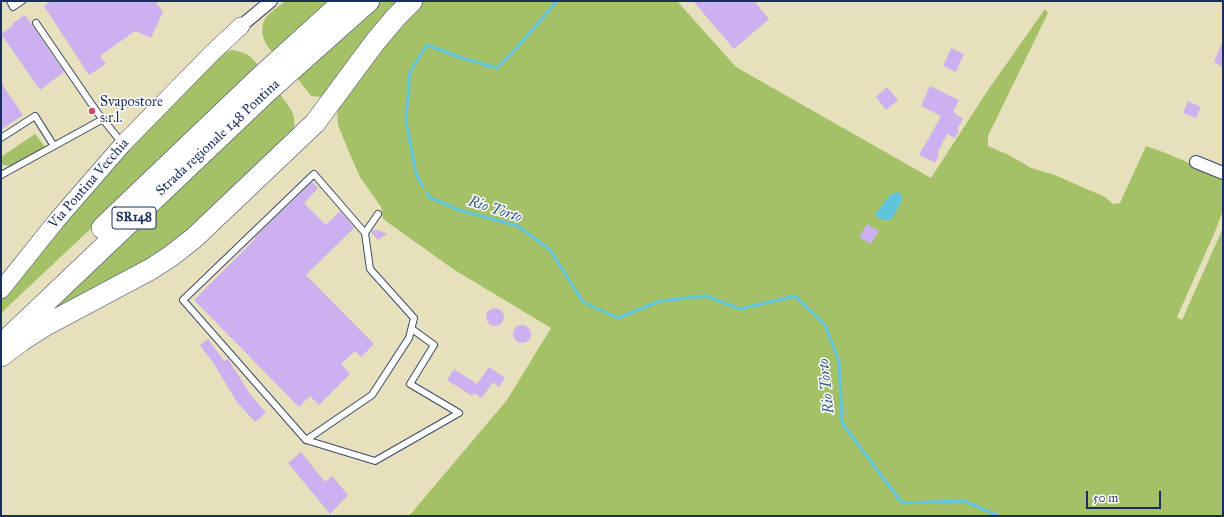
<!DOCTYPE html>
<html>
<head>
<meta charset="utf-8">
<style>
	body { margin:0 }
	#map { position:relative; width:1224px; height:517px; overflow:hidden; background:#e7e0bc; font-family:"IM FELL Great Primer",serif }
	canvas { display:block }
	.frame { position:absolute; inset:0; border:2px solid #1b2f5e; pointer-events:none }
	.scale { position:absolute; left:1086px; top:491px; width:75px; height:18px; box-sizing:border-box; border:2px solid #1b2f5e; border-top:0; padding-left:5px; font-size:12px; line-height:14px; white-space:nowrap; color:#1b2f5e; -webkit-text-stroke:3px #fff; paint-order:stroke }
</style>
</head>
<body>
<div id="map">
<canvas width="1224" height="517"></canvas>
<div class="frame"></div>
<div class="scale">50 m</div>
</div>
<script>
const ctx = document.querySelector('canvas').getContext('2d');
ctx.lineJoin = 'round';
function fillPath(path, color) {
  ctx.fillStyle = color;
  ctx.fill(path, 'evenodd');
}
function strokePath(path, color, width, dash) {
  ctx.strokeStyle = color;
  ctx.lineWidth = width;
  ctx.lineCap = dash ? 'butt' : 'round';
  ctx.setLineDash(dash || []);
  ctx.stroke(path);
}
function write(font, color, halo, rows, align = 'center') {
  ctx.font = font + ' "IM FELL Great Primer",serif';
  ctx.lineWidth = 3;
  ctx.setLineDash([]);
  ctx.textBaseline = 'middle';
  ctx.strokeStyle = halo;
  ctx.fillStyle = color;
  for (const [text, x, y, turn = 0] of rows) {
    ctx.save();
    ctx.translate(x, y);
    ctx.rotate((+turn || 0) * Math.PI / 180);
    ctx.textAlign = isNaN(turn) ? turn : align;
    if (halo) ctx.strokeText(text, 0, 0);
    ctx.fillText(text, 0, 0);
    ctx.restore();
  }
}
const green = new Path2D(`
	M 286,1 L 338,1 L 275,54 C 263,45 257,27 268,15 C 273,10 280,5 286,1 Z
	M 382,1 L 403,1 L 322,97 L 311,96 L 297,78 Z
	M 421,1 L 677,1 L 736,67 L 931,178 L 988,90 L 1045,9 L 1048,13 L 988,136 L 988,146 L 1009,155 L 1031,168 L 1055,175 L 1105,197 L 1113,204 L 1120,203 L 1146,146 L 1166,153 L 1223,178 L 1223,210 L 1214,234 L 1177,317 L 1182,320 L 1223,228 L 1223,516 L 409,516 L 507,400 L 551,328 L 453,269 L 383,219 L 381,207 L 360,177 L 349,152 L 338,125 L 337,108 L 367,65 Z
	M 232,50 C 249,53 251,56 261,69 L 1,313 L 1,297 L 33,256 L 176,96 L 226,52 Z
	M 280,94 C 289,107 298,114 293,131 L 173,246 L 42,319 Z
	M 35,134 L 46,148 L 14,165 L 9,166 L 3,165 L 1,162 L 1,157 Z`);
const water = new Path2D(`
	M 898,192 L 902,195 L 902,199 L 901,202 L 892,219 C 886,222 881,219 875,216 L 876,213 L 890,195 Z`);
const stream = new Path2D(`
	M 423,187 L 416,174 L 406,120 L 410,72 L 427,45 L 462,58 L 497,68 L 515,50 L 557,1
	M 427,193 L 429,197 L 459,210 L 518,226 L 550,250 L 583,302 L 618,318 L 660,301 L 706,296 L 740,309 L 795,296 L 825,325 L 839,361 L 842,423 L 902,503 L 964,501 L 999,516`);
const building = new Path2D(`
	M 51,1 L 155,1 L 163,12 L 151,38 L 135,31 L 100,56 L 106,64 L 89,75 L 44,6 Z
	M 693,1 L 754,1 L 769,19 L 734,49 Z
	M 25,15 L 64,72 L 40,90 L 1,34 L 13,26 L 12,24 Z
	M 1223,41 L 1223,67 L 1214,62 Z
	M 951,48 L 964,54 L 956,72 L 943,66 Z
	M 1,83 L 23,115 L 1,130 Z
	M 930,86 L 959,100 L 953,112 L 963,119 L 957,129 L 959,131 L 955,138 L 947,134 L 937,154 L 939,155 L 935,163 L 919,155 L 923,147 L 924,147 L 941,116 L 921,106 Z
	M 887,87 L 898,100 L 886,110 L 876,97 Z
	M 1188,101 L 1201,107 L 1196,118 L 1183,113 Z
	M 312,182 L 318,188 L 304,203 L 326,225 L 340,211 L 354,228 L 306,275 L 374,344 L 361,357 L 355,351 L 341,364 L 350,374 L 319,405 L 310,396 L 299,407 L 194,300 L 255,239 L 254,238 Z
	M 867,224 L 879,231 L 871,244 L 859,237 Z
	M 373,230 L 380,231 L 387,234 L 378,240 L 371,232 Z
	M486 317a9 9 0 1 1 18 0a9 9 0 1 1-18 0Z
	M513 334a9 9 0 1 1 18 0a9 9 0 1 1-18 0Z
	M 208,339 L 224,361 L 228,359 L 250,394 L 266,413 L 255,422 L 239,404 L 238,404 L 214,364 L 200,345 Z
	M 489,367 L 505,378 L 499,387 L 493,382 L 482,398 L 474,393 L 472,396 L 447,380 L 454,369 L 477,384 Z
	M 301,452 L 325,482 L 332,476 L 348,495 L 330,514 L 288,463 Z`);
const lane = new Path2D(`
	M 10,1 L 13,7 L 22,1
	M 36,23 L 97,112 L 122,143
	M 1,138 L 35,116 L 54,146
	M 1,175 L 103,119
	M 365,233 L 314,174 L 183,300 L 306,440 L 372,395 L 409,338 L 414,318 L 370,269 L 365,233 L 378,214
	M 306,440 L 375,461 L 459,413 L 410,384 L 434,345 L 412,329`);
const street = new Path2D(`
	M 241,26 L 271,1
	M 1196,162 L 1223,173`);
const secondary = new Path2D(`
	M 1,290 L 57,220 L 123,144 L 213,52 L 241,26`);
const highway = new Path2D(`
	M 102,228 L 259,78 L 344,1
	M 7,339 L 268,91 L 369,1
	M 1,356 L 21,341 L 46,325 L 151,269 L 171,256 L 194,238 L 315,123 L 375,42 L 396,17 L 412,1`);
const markers = [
	[92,111,4,"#d1495b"]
];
const shields = [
	[134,218,44]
];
const shieldNames = [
	["SR148",134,218]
];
const poiNames = [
	["Svapostore",100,103],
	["s.r.l.",100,119]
];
const streetNames = [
	["Strada regionale 148 Pontina",218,138,-43],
	["Via Pontina Vecchia",89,184,-49]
];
const waterNames = [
	["Rio Torto",495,210,18],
	["Rio Torto",827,386,-96]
];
fillPath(green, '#a5c168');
fillPath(water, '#5fc4dc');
strokePath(stream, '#5fc4dc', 3);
fillPath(building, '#cdb0ef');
strokePath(lane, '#3a4a6c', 8);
strokePath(street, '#3a4a6c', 14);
strokePath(secondary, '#3a4a6c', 18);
strokePath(highway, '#3a4a6c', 22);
strokePath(lane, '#fff', 6);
strokePath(street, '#fff', 12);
strokePath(secondary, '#fff', 17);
strokePath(highway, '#fff', 21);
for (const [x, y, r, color] of markers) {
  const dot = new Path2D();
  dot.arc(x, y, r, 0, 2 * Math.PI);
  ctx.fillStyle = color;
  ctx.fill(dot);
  strokePath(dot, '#fff', 1.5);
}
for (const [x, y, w] of shields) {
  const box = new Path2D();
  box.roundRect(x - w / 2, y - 11, w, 22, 3);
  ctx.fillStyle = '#fff';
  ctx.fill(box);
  strokePath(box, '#1b2f5e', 1);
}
write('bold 13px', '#1b2f5e', null, shieldNames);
write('14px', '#1b2f5e', '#fff', poiNames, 'left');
write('14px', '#1b2f5e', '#fff', streetNames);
write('italic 15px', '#2f5c84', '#fff', waterNames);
</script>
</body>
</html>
